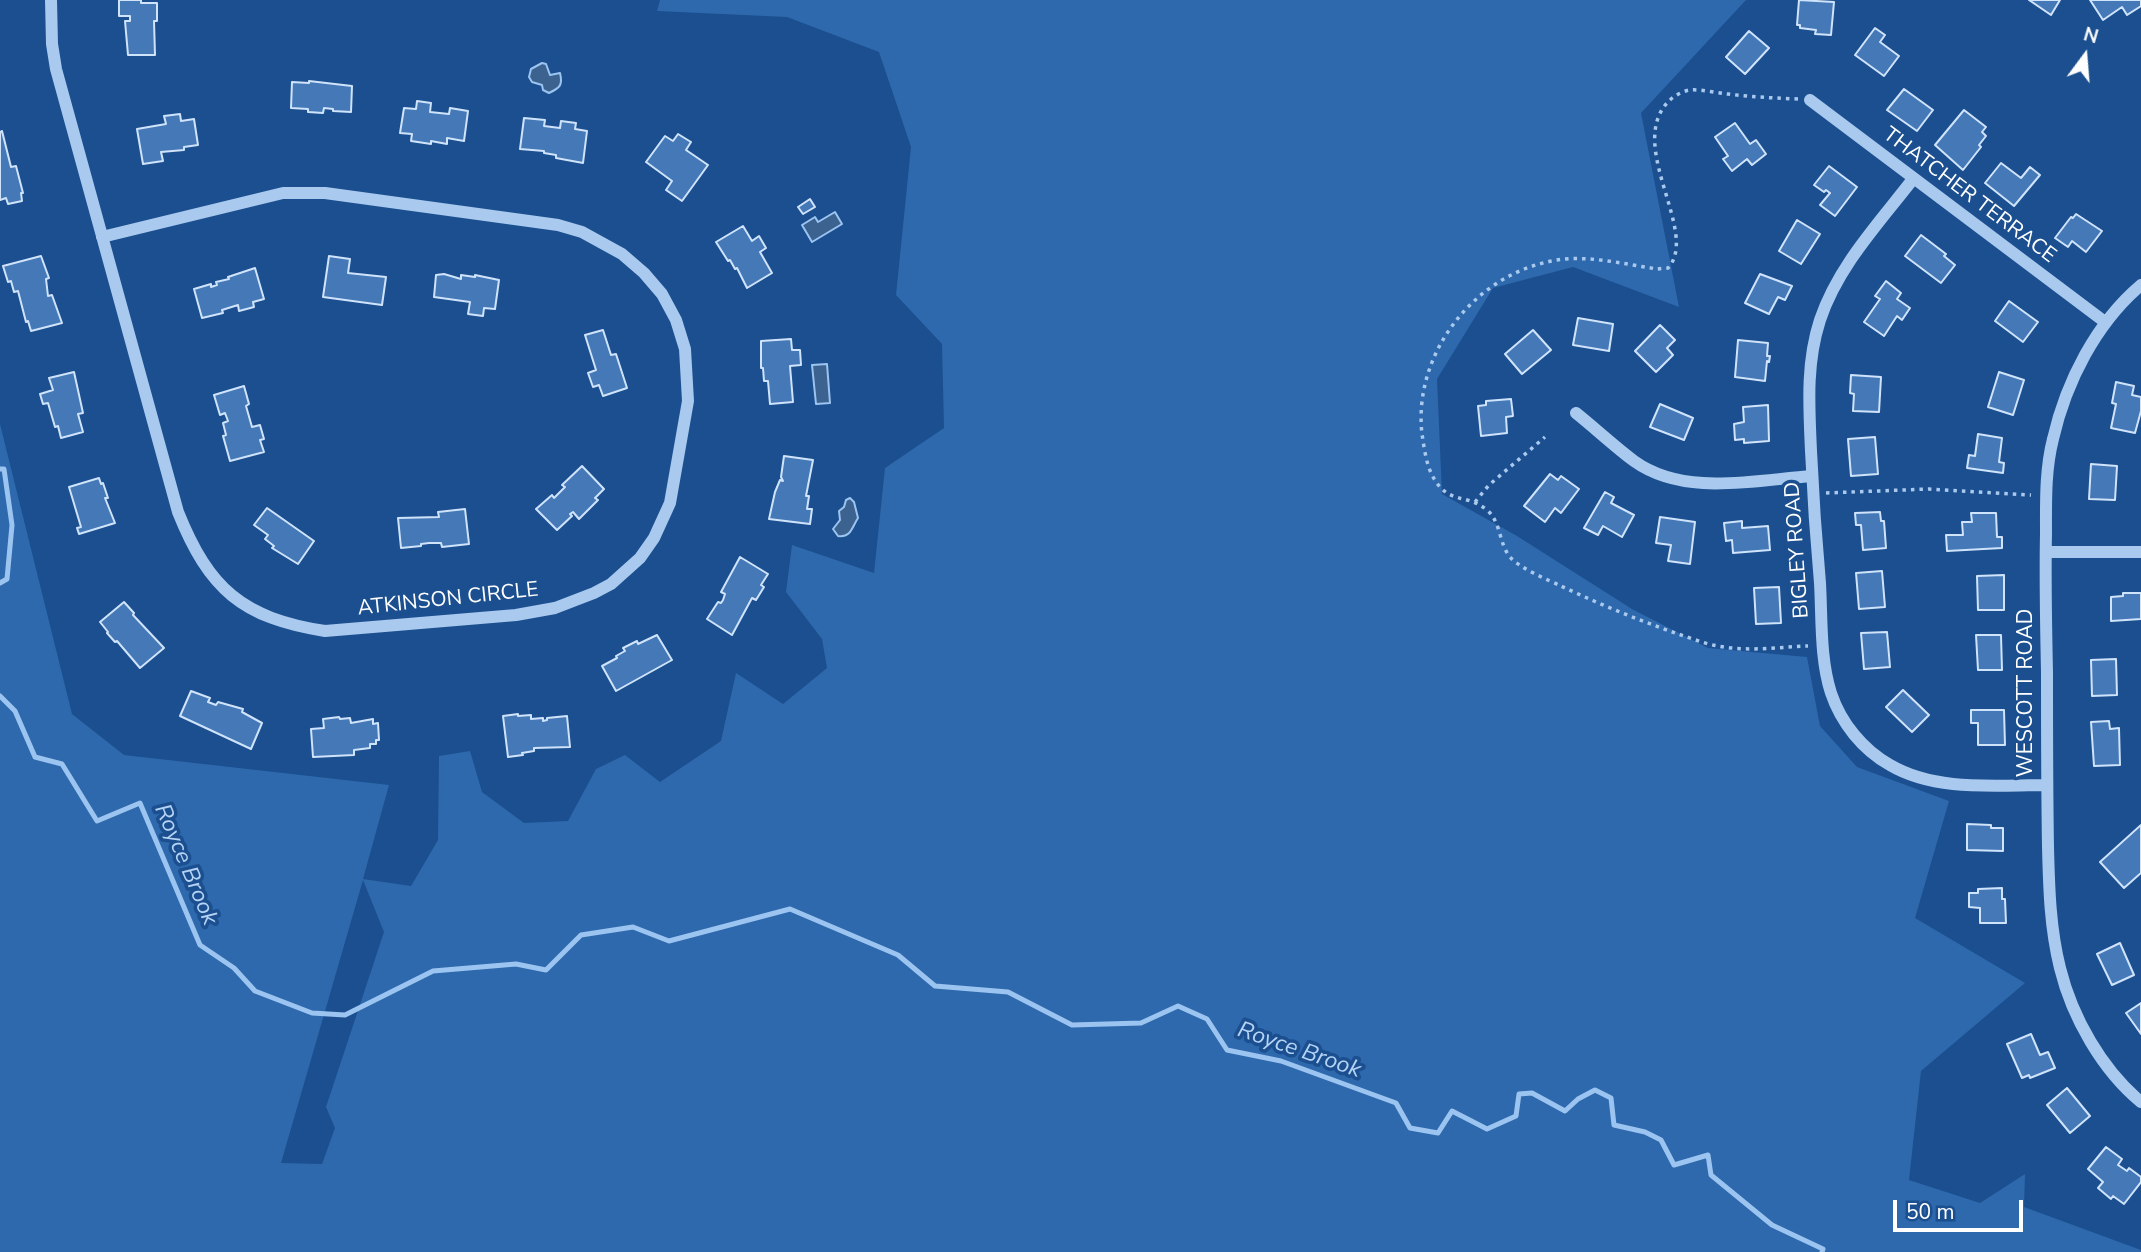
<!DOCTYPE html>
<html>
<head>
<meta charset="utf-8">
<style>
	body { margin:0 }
	#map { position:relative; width:2141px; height:1252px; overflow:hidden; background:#1b4f8f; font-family:"Nunito Sans",sans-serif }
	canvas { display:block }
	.north { position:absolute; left:2050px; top:21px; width:70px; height:70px; -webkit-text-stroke:5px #1b4f8f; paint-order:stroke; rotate:16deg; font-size:19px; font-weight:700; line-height:28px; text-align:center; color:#fff }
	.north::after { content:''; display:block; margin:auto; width:24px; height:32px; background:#fff; clip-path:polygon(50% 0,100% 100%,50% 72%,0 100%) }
	.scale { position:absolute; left:1893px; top:1200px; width:130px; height:32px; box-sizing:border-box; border:4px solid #fff; border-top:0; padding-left:9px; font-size:21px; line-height:24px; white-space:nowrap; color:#fff; -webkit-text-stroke:5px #1b4f8f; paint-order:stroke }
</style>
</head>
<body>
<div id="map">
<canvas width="2141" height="1252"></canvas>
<div class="north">N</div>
<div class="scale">50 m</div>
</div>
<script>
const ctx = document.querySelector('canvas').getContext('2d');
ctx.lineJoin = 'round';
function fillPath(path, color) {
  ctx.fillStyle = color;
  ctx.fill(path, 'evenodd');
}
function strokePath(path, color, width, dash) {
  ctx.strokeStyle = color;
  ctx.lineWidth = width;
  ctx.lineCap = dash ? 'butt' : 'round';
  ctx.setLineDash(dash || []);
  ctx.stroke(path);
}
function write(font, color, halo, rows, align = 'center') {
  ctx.font = font + ' "Nunito Sans",sans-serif';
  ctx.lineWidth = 7;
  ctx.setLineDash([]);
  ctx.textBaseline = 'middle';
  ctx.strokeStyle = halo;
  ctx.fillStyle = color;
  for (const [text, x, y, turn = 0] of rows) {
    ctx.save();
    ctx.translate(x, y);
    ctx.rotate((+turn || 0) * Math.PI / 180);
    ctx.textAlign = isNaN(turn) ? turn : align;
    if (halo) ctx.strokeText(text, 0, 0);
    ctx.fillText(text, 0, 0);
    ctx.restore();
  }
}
const green = new Path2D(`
	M 660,0 L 1746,0 L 1641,113 L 1679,307 L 1573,267 L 1493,288 L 1437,379 L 1442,494 L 1517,536 L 1632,609 L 1708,648 L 1807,657 L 1820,726 L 1857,767 L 1949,801 L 1915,918 L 2025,983 L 1921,1071 L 1909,1180 L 1980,1203 L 2025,1174 L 2024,1207 L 2141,1250 L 2141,1252 L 0,1252 L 0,424 L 72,714 L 124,755 L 389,785 L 363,879 L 411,886 L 438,840 L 439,756 L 470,751 L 482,792 L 524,823 L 568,821 L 596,769 L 625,755 L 660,782 L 721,741 L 736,673 L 783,704 L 827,668 L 822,639 L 786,592 L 792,545 L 874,573 L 885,468 L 944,428 L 942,344 L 896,295 L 911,147 L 879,52 L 787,17 L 657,11 ZM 363,880 L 384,932 L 326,1107 L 335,1128 L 322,1164 L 281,1163 Z`);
const water = new Path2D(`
	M 542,63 L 546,64 L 550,75 L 560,73 C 563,85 560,88 549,93 L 543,90 L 542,85 L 532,82 L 529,77 L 531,69 Z
	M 835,212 L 842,224 L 812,242 L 802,225 L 815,217 L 818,222 Z
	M 827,364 L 830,403 L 816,404 L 812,365 Z
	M 850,498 L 854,502 L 858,518 C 852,527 851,538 838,536 L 833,529 L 840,520 L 839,511 L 844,507 L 846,500 Z`);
const stream = new Path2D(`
	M 0,469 L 4,469 L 12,525 L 7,579 L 0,583
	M 0,696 L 15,711 L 35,757 L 62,764 L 97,821 L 140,803 L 200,945 L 234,968 L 255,991 L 312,1013 L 345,1015 L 433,971 L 516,964 L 546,970 L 581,935 L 633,927 L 669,941 L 790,909 L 898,955 L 935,986 L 1008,992 L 1072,1025 L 1141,1023 L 1178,1006 L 1207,1019 L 1227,1050 L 1281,1061 L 1396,1103 L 1410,1128 L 1438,1133 L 1452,1111 L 1487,1129 L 1516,1116 L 1519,1094 L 1532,1093 L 1565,1111 L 1578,1099 L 1595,1090 L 1611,1098 L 1614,1125 L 1645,1132 L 1661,1140 L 1674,1165 L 1708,1155 L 1711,1175 L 1772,1225 L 1823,1249 L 1822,1252`);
const building = new Path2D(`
	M 119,0 L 141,0 L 141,3 L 157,3 L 157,21 L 154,21 L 155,55 L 128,55 L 125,21 L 130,21 L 130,16 L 119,16 Z
	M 1799,0 L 1834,2 L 1831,35 L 1815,34 L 1816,30 L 1800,28 L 1800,25 L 1797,25 Z
	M 2029,0 L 2060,0 L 2051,15 Z
	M 2090,0 L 2141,0 L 2141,6 L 2127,15 L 2122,7 L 2103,20 Z
	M 1875,28 L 1885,35 L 1880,42 L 1899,56 L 1884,76 L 1855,55 Z
	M 1749,31 L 1769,48 L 1745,74 L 1726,57 Z
	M 309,81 L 352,86 L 351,112 L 333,111 L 333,109 L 324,108 L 323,113 L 308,112 L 308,109 L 291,108 L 292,82 L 309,83 Z
	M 1904,89 L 1933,110 L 1917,131 L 1887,110 Z
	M 417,101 L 431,103 L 430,112 L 449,114 L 450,108 L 468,111 L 464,141 L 447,138 L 447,144 L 431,141 L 431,144 L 411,141 L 412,134 L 400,133 L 404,108 L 416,109 Z
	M 1964,110 L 1986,127 L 1982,132 L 1986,136 L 1979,145 L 1981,147 L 1963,170 L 1935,145 Z
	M 180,114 L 181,121 L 194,119 L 198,145 L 184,147 L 184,150 L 161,152 L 163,161 L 143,164 L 137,129 L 166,124 L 164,116 Z
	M 524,118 L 545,120 L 544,126 L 560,128 L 561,121 L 576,123 L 575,129 L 587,131 L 583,163 L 556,158 L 556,155 L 544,153 L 544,151 L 520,149 Z
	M 1735,123 L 1750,144 L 1756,140 L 1766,154 L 1752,165 L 1747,159 L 1732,171 L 1723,159 L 1728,156 L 1715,137 Z
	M 2,131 L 11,167 L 16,166 L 23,193 L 21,193 L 22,201 L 8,204 L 6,198 L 0,200 L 0,132 Z
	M 678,134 L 691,142 L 686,150 L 708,165 L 682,201 L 666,190 L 672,181 L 646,162 L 665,136 L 673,141 Z
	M 2001,163 L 2021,178 L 2030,167 L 2040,175 L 2014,206 L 1985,183 Z
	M 1829,166 L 1857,187 L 1835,216 L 1820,205 L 1830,193 L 1826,190 L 1824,192 L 1814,185 Z
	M 810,199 L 815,207 L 803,214 L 798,207 Z
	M 2076,214 L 2102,231 L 2086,252 L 2072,241 L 2068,247 L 2055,238 L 2071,217 L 2073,218 Z
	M 1797,220 L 1820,234 L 1801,264 L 1779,251 Z
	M 743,226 L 752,241 L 759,236 L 766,248 L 760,252 L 772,273 L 747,288 L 737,268 L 735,269 L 730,260 L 728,261 L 716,242 Z
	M 1921,235 L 1946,254 L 1944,256 L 1955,265 L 1941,283 L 1905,256 Z
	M 41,256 L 49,278 L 46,279 L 48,296 L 52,295 L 62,323 L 31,331 L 28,321 L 26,322 L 18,291 L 14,292 L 11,281 L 8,282 L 3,266 Z
	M 329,256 L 350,259 L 348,273 L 386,277 L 382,305 L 323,297 Z
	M 255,268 L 264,299 L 253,302 L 254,307 L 239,311 L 238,305 L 222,310 L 223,313 L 202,318 L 194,289 L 211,284 L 211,287 L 217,285 L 216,282 L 229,279 L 228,277 Z
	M 444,274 L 461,279 L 461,275 L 475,277 L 475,275 L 499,280 L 495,309 L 484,308 L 483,316 L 468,314 L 470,302 L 434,297 L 436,275 Z
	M 1760,274 L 1792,286 L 1785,300 L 1778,297 L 1769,314 L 1745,303 Z
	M 1886,281 L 1901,293 L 1897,299 L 1910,308 L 1902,320 L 1897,316 L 1884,336 L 1864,322 L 1880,299 L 1875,296 Z
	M 2009,301 L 2038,322 L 2023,342 L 1995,321 Z
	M 1578,318 L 1613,324 L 1609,351 L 1573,345 Z
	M 1660,325 L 1675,340 L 1667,348 L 1673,355 L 1656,372 L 1635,351 Z
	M 603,330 L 611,355 L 616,354 L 627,388 L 603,396 L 599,385 L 593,387 L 588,373 L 596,370 L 585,335 Z
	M 1533,330 L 1551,350 L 1522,374 L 1505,354 Z
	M 791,339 L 792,350 L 800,350 L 801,365 L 790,366 L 793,402 L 770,404 L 768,381 L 764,381 L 763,368 L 761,368 L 761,341 Z
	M 1738,340 L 1768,343 L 1767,356 L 1770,356 L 1769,362 L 1767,361 L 1765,381 L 1735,377 Z
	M 74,372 L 83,413 L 78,414 L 83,432 L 61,438 L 58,426 L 55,427 L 48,403 L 43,404 L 40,394 L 53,390 L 49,378 Z
	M 1999,372 L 2024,380 L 2013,415 L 1988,407 Z
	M 1851,375 L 1881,377 L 1879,412 L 1853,411 L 1854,394 L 1850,393 Z
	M 2116,382 L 2134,386 L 2132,395 L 2141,397 L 2141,411 L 2135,433 L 2111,428 L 2116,404 L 2112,403 Z
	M 244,386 L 249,404 L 246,406 L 252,427 L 260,425 L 264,439 L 260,440 L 264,452 L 230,461 L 223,436 L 226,435 L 223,423 L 228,421 L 225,413 L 220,415 L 214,395 Z
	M 1511,399 L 1513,416 L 1506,417 L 1507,433 L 1481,436 L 1478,406 L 1486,405 L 1486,401 Z
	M 1660,404 L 1693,418 L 1684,440 L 1650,427 Z
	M 1768,405 L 1769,441 L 1744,443 L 1744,439 L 1735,440 L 1734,424 L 1744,422 L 1743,407 Z
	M 1978,434 L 2002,438 L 1999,462 L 2004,463 L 2003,473 L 1967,468 L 1969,455 L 1975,456 Z
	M 1875,437 L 1878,474 L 1851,476 L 1848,439 Z
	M 784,456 L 813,460 L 806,496 L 809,496 L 807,509 L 812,509 L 810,524 L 769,519 L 775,492 L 780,480 L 783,481 L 781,477 Z
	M 2091,464 L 2117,466 L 2115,500 L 2089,499 Z
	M 582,466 L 604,489 L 595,498 L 598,500 L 579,519 L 573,512 L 570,514 L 572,516 L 557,530 L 536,509 L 552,495 L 554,498 L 565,487 L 562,485 Z
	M 1550,474 L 1558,480 L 1561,476 L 1579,489 L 1561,513 L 1555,508 L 1545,522 L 1524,506 Z
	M 99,478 L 101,484 L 103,483 L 108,498 L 105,498 L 115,523 L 79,534 L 77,528 L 81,527 L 69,487 Z
	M 1605,492 L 1614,497 L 1611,503 L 1634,515 L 1622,537 L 1603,526 L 1598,535 L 1584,528 Z
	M 267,508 L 314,541 L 298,564 L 272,548 L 274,546 L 265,539 L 268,535 L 254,525 Z
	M 465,509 L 469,544 L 442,547 L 441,543 L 429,543 L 421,544 L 421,546 L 401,548 L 398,518 L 439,517 L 438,512 Z
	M 1880,512 L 1881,521 L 1884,521 L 1886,548 L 1863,550 L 1861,525 L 1856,525 L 1855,513 Z
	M 1971,513 L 1996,513 L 1997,537 L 2002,537 L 2002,548 L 1947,551 L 1946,535 L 1963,535 L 1962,522 L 1972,522 Z
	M 1660,517 L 1695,522 L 1690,564 L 1668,561 L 1671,545 L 1656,543 Z
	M 1742,521 L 1742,528 L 1768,526 L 1770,550 L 1733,553 L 1732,540 L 1726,541 L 1724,523 Z
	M 740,557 L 768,574 L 761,585 L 764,587 L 756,600 L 752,598 L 732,635 L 707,619 L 718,602 L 721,603 L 723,600 L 725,594 L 721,592 Z
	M 1882,571 L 1885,607 L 1859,609 L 1856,573 Z
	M 2004,575 L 2004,610 L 1978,610 L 1977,576 Z
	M 1779,587 L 1781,623 L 1756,624 L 1754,588 Z
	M 2123,593 L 2141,593 L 2141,619 L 2111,621 L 2111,597 L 2123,596 Z
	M 124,602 L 134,613 L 133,615 L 164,648 L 140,668 L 117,641 L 115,642 L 107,633 L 108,632 L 100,622 Z
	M 1887,632 L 1890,667 L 1864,669 L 1861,633 Z
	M 657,635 L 672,660 L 616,691 L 602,666 L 617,658 L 616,656 L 625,651 L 623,648 L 637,641 L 638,644 Z
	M 1976,635 L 2001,635 L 2002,670 L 1978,670 Z
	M 2116,659 L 2117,695 L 2092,696 L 2091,660 Z
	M 1903,690 L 1929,715 L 1912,732 L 1886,707 Z
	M 191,691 L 210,698 L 208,702 L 216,705 L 218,702 L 243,709 L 242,712 L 262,723 L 251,749 L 180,716 Z
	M 1971,710 L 2004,710 L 2005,745 L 1978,745 L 1978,723 L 1971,723 Z
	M 518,714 L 518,716 L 531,715 L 531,719 L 543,718 L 543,721 L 547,720 L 547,718 L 567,716 L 570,747 L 534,748 L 534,751 L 522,753 L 523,755 L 508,757 L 503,716 Z
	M 339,717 L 340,719 L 350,718 L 351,723 L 373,719 L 373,724 L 378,723 L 379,740 L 376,740 L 376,744 L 370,744 L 370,748 L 354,750 L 354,755 L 313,757 L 311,729 L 324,728 L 323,719 Z
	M 2109,721 L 2110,729 L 2119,728 L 2120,765 L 2094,766 L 2091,722 Z
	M 1967,824 L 1991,825 L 1991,828 L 2003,828 L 2003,851 L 1967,850 Z
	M 2141,825 L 2141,873 L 2124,888 L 2100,862 Z
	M 2002,888 L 2002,899 L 2005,899 L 2006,923 L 1980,923 L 1980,908 L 1969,907 L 1969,893 L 1978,893 L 1978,889 Z
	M 2120,943 L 2134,975 L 2112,985 L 2097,954 Z
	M 2141,1003 L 2141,1034 L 2126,1013 Z
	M 2031,1034 L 2040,1055 L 2048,1052 L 2055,1068 L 2030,1078 L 2029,1075 L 2022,1078 L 2007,1044 Z
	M 2067,1088 L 2090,1116 L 2070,1133 L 2047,1105 Z
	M 2106,1147 L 2122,1159 L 2118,1165 L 2127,1171 L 2129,1168 L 2141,1177 L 2141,1182 L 2124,1204 L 2113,1196 L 2111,1199 L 2098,1188 L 2103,1182 L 2088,1169 Z`);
const path = new Path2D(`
	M 1798,99 C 1774,98 1751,97 1728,94 C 1716,93 1702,89 1690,90 C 1682,91 1672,97 1667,103 C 1627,148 1700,233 1668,268 L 1657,269 C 1623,264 1582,253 1547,262 C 1471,279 1413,356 1422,434 C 1424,447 1426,463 1432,475 C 1448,506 1465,492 1487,510 C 1501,522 1499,544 1510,557 C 1521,569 1546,579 1561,586 C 1599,604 1638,620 1678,634 C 1691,638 1705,644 1718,646 C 1748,652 1779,647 1808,646
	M 1826,493 L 1929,489 L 2031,495
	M 1475,502 L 1489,485 L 1545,437`);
const minor = new Path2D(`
	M 51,0 L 52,44 L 56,69 L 178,512 C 209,589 242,618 325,631 L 516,615 L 555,608 L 594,593 L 611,584 L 640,558 L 654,538 L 670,503 L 688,401 L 685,349 L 676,320 L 662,294 L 644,273 L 622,254 L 582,232 L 558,225 L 325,193 L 283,193 L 102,237
	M 1810,100 L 2105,322
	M 1913,179 C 1879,223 1838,266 1820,320 C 1806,363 1809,406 1811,451 C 1813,495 1816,539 1820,583 C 1822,619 1820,659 1831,693 C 1841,723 1863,750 1890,765 C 1936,792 1996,785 2046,785
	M 2141,285 C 2096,323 2066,382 2053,439 C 2045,470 2046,503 2046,534 C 2045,580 2046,626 2047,672 C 2047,730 2047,789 2048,847 C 2049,888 2050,928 2060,968 C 2072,1017 2102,1070 2141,1102
	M 1576,413 C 1596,429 1614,446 1634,461 C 1684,497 1755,480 1812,476
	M 2046,552 L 2141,552`);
const streetNames = [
	["THATCHER TERRACE",1969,196,37],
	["BIGLEY ROAD",1798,550,-94],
	["ATKINSON CIRCLE",448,600,-6],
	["WESCOTT ROAD",2027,693,-90]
];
const waterNames = [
	["Royce Brook",185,865,67],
	["Royce Brook",1299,1051,19]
];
fillPath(green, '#2e69ad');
fillPath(water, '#3c6290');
strokePath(water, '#9cc4f0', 2);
strokePath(stream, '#9cc4f0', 5);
fillPath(building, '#4478b7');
strokePath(building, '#cfe3fa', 2);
strokePath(path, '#a9c9ee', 3.5, [3.5, 5]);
strokePath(minor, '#a9c9ee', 12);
write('21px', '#fff', '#1b4f8f', streetNames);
write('italic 23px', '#b5d3f5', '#1b4f8f', waterNames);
</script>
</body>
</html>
